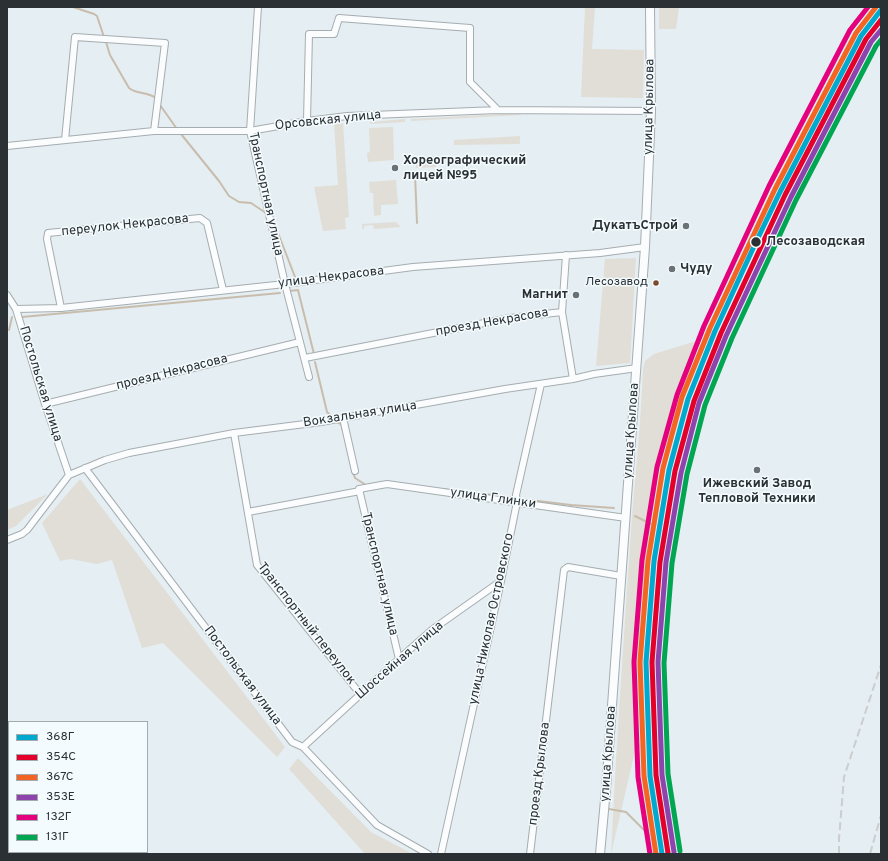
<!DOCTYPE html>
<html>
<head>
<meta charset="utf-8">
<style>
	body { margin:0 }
	#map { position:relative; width:888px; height:861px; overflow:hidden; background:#e5eef2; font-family:Overpass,sans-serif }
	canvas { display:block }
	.frame { position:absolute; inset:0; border:8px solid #2a3034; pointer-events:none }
	.legend { position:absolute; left:8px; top:721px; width:140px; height:132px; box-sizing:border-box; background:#f4fbfe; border:1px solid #a3aaad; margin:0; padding:5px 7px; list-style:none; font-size:12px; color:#2a3034 }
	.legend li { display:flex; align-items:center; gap:8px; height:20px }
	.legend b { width:20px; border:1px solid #a3aaad }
</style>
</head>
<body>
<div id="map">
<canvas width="888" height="861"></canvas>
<div class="frame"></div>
<ul class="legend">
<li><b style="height:5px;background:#00a9ce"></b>368Г</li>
<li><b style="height:5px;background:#e4002b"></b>354С</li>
<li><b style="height:5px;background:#f26522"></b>367С</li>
<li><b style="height:5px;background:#8e44ad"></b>353Е</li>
<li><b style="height:5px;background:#e5007d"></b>132Г</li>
<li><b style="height:5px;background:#00a651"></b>131Г</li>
</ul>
</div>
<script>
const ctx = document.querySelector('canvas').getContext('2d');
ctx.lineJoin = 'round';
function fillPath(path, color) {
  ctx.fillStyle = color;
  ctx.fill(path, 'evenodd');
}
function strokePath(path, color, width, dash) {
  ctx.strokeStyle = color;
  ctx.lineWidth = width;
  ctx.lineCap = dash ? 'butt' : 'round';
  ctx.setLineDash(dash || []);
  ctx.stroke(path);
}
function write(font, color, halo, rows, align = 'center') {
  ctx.font = font + ' Overpass,sans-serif';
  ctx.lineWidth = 3;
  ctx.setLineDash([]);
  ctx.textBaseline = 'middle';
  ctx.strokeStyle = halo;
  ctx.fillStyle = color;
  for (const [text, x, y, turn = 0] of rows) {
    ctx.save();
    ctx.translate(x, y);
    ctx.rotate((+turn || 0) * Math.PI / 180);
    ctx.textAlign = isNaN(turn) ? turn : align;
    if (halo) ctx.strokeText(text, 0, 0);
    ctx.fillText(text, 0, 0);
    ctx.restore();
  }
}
const green = new Path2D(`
	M 585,7 L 595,7 L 592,49 L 644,50 L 643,98 L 581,97 Z
	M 659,7 L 679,7 L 676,29 L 659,29 Z
	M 521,113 L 521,115 L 411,121 L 411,119 Z
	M 405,119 L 405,122 L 370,124 L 370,122 Z
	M 334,123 L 343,123 L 349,217 L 345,218 L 346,229 L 323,231 L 314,187 L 338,185 Z
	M 393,127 L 394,160 L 368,162 L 367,153 L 370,152 L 369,128 Z
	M 520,136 L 520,144 L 454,145 L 454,140 Z
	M 436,156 L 436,167 L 416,168 L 415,157 Z
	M 396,180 L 398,204 L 381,205 L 381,215 L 374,216 L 373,193 L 370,193 L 369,182 Z
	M 396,222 L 401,227 L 374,229 L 373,225 L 364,226 L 364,229 L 362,229 L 362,224 Z
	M 636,258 L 630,363 L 596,366 L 605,259 Z
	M 696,341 L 692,364 L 659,466 L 649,536 L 636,747 L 611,854 C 616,746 624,638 631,530 C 635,476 641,423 643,369 L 645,361 L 654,354 Z
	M 80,479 L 285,747 L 277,757 L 163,643 L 142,648 L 112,560 L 97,564 L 70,559 L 60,561 L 42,523 Z
	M 48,494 L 16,526 L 7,530 L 7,510 Z
	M 298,758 L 371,832 L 413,854 L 365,854 L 289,769 Z`);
const stream = new Path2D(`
	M 73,7 L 94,14 L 97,16 L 104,37
	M 106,42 L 110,55 L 129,88 C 136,94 148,92 156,98
	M 160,105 L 177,129
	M 181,134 L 219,181 L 229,196 L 239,202 L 251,203 L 266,213
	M 415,174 L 417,223
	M 273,220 L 295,277
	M 289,291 L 298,290 L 314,354
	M 22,317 L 280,293
	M 9,330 L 12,317
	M 315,362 L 327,412 L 331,416
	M 336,422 L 341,424 L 343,431
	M 353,472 L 355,478 L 366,485
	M 442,489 L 510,497
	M 522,499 L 571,505 L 614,508
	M 635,516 L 651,524
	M 609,809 L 626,812 L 649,835
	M 665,833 L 668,854`);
const street = new Path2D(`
	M 258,7 L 250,131 L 285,284 L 309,377
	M 307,121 L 309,34 L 334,34 L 339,18 L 470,28 L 470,82 L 498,110
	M 65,140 L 75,37 L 165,43 L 154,131
	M 7,146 L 154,131 L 250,131 L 307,121 L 347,116 L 498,110 L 651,111
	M 566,255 L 562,312 L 573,379
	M 7,295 L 16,309 L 45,404 L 69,475
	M 61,308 L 47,239 L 48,233 L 200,218 L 207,223 L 223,290
	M 16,309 L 61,308 L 285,284 L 413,267 L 600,253 L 645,247
	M 305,358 L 510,318 L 562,312
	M 45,404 L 300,342
	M 343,418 L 355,471
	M 234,433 L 257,565 L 361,695
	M 85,468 L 292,742 L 303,747 L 377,825 L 428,854
	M 248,512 L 360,491
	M 7,540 L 22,534 L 27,530 L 69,475 L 105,460 L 129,453 L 234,433 L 321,422 L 505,389 L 573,379 L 594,374 L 637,368
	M 399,659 L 359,489 L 387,484 L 626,518
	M 303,747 L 399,659 L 433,629 L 501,581
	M 7,754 L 9,753
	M 7,838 L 9,845
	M 11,852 L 12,854
	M 62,854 L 69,852
	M 441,854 L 501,581 L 517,502 L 516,495 L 541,384
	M 530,854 L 564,570 L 568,567 L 621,576`);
const secondary = new Path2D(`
	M 600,854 L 606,789 L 645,247 L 651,111 L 650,7`);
const rail = new Path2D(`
	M 839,854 L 839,839 L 844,777 L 881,665
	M 870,854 L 881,815`);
const rail1 = new Path2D(`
	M 662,854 L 650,776 L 646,662 L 654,561 L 669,470 L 688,399 L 715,331 L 756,242 L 780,192 L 861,36 L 881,10`);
const rail2 = new Path2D(`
	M 668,853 L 656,775 L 652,662 L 660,562 L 675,471 L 694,401 L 721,333 L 785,195 L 866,39 L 881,20`);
const rail3 = new Path2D(`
	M 656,854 L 644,776 L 640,662 L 648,561 L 663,468 L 682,397 L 710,328 L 775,189 L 856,33 L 876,7`);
const rail4 = new Path2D(`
	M 674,852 L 662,775 L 658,662 L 666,562 L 681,473 L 699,403 L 726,336 L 791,197 L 871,42 L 881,30`);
const rail5 = new Path2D(`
	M 650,854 L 638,777 L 634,662 L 642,560 L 657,467 L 677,395 L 704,326 L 769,186 L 850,30 L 868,7`);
const rail6 = new Path2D(`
	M 680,851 L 668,774 L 664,663 L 672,563 L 687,474 L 705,405 L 732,338 L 796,200 L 876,46 L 881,40`);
const markers = [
	[395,168,4,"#6b7276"],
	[686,226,4,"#6b7276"],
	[756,242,5.5,"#2a3034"],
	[672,269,4,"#6b7276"],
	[656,283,3.5,"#7a4b2a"],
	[576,295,4,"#6b7276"],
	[757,470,4,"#6b7276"]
];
const busNames = [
	["Лесозавод",648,283]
];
const streetNames = [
	["улица Крылова",650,107,-89],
	["Орсовская улица",328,121,-6],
	["Транспортная улица",265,194,78],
	["переулок Некрасова",125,226,-6],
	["улица Некрасова",331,278,-7],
	["проезд Некрасова",492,323,-10],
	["проезд Некрасова",172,373,-14],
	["Постольская улица",40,384,73],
	["Вокзальная улица",360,415,-9],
	["улица Крылова",632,431,-86],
	["улица Глинки",493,499,8],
	["Транспортная улица",379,574,77],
	["улица Николая Островского",492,619,-78],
	["Транспортный переулок",306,624,52],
	["Шоссейная улица",400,661,-41],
	["Постольская улица",242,676,53],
	["улица Крылова",609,754,-86],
	["проезд Крылова",540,774,-83]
];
const poiNames = [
	["Хореографический",403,161],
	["лицей №95",403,176],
	["ДукатъСтрой",678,226,"right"],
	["Чуду",680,269],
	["Магнит",568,295,"right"],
	["Ижевский Завод",757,484,"center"],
	["Тепловой Техники",757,499,"center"]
];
const stopNames = [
	["Лесозаводская",766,242]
];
fillPath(green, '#e0ded7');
strokePath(stream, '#c8bdad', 2);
strokePath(street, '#a6adb0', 8);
strokePath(secondary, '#a6adb0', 10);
strokePath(street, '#fbfcfd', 6);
strokePath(secondary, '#fbfcfd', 8);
strokePath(rail, '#cbcdce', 2, [8, 4]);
strokePath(rail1, '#00a9ce', 5);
strokePath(rail2, '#e4002b', 5);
strokePath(rail3, '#f26522', 5);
strokePath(rail4, '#8e44ad', 5);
strokePath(rail5, '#e5007d', 5);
strokePath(rail6, '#00a651', 5);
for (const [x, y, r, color] of markers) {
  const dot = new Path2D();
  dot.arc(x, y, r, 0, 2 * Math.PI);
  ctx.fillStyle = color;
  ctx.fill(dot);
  strokePath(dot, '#f4fbfe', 1.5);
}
write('12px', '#2a3034', '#f4fbfe', busNames, 'right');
write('13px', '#2a3034', '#f4fbfe', streetNames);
write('bold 13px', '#2a3034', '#f4fbfe', poiNames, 'left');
write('bold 13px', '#2a3034', '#f4fbfe', stopNames, 'left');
</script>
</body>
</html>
